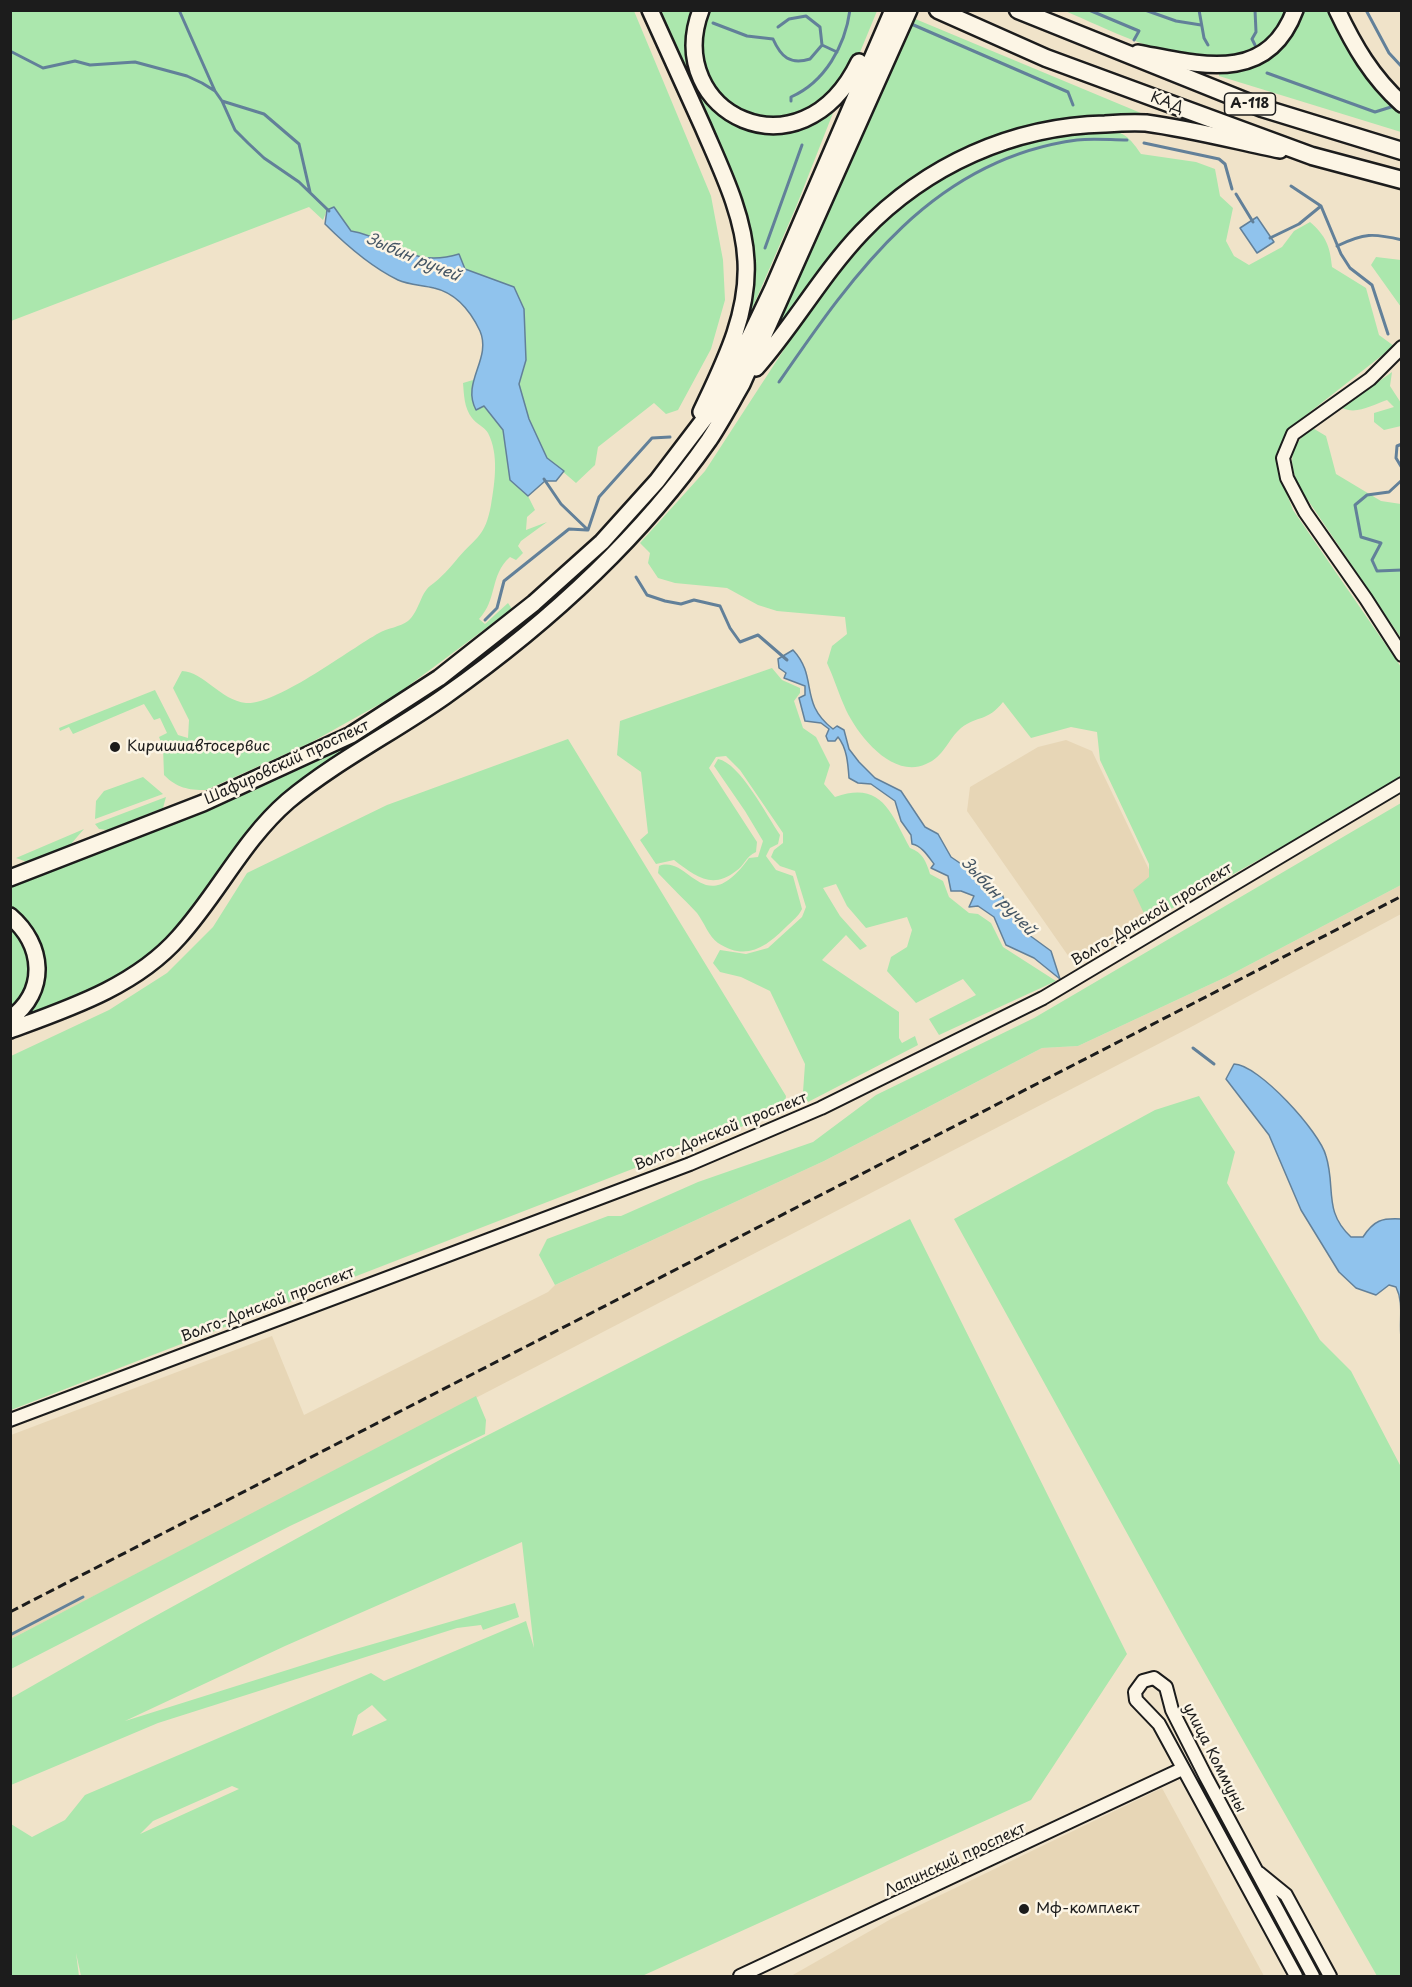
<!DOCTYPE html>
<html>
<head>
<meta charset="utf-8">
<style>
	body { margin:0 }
	#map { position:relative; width:1412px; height:1987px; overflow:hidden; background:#f0e3c9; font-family:"Playpen Sans",sans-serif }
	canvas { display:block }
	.frame { position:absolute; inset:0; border:12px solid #1c1c1c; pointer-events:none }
</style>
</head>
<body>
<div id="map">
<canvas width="1412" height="1987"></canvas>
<div class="frame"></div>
</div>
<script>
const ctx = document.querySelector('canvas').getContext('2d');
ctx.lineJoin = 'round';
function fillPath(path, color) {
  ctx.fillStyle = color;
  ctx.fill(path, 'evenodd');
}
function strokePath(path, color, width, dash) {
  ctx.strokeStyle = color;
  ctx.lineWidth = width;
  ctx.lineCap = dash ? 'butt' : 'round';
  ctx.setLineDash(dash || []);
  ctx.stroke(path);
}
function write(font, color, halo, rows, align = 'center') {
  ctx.font = font + ' "Playpen Sans",sans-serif';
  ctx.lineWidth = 5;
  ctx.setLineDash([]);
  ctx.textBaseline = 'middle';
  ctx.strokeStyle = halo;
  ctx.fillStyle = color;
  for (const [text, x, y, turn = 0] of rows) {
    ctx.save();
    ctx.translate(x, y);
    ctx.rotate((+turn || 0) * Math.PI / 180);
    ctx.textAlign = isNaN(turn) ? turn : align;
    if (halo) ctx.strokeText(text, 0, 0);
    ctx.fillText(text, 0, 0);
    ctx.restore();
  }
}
const built = new Path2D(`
	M 1066,740 L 1092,751 L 1168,909 L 1076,967 L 967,811 L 970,787 L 1038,747 Z
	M 1401,885 L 1401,914 L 1191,1027 L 11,1639 L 11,1435 L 272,1336 L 304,1415 L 548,1292 L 555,1285 L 824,1161 L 1042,1048 L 1078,1046 L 1226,977 Z
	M 1162,1788 L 1264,1976 L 791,1976 L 891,1919 Z`);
const green = new Path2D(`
	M 11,10 L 634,11 L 711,196 L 723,260 L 725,300 L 711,349 L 678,410 L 666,414 L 654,403 L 598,447 L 595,465 L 576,483 L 547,458 L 529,419 L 519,384 L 526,360 L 524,309 L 514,287 L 464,269 L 459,254 C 410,269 393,238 351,231 L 334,207 L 327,210 L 323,220 L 309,207 L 11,321 Z
	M 659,11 L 694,11 C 664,99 755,169 831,111 L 833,113 L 796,207 L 749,316 L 754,260 L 738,188 Z
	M 707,11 L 877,11 L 856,62 L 813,111 L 771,120 L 753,117 L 720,95 L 710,80 L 700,44 Z
	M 1065,11 L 1289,11 C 1240,101 1134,40 1065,11 Z
	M 1301,11 L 1329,11 C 1347,51 1367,86 1401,115 L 1401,132 L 1219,76 L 1219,74 C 1266,65 1282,54 1301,11 Z
	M 913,18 L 1148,116 C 1117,117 1086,115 1056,120 C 967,132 888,189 830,256 C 808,282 791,311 770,337 Z
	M 1085,131 C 1117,132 1122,126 1141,154 L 1196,162 L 1215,169 L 1220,196 L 1233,208 L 1226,241 L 1234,256 L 1249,265 L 1282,247 L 1294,231 L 1310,222 C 1326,236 1330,246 1332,267 L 1366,288 L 1379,335 L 1394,346 L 1287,430 L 1279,449 L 1279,473 L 1293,510 L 1401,667 L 1401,780 L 1148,922 L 1133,890 L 1149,877 L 1149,864 L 1100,760 L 1097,732 L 1071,727 L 1031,738 L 1003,702 C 987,722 978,715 961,728 C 948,739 944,757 926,764 C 893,779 859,737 846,710 C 839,695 834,678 827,663 L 832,646 L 847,634 L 845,617 L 777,611 L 758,605 L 727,588 L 675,583 L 658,578 L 648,563 L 650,553 L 640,543 L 705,471 L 822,291 L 844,264 L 895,212 L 960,167 L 1028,139 Z
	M 1376,257 L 1401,260 L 1401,307 L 1371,265 Z
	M 1392,372 L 1390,386 L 1401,403 L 1401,426 L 1384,430 L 1374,422 L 1374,413 L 1394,407 L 1387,400 C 1372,405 1357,415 1342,408 Z
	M 473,380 L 473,389 L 503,430 L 510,480 L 528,496 L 535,510 L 527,517 L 526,530 L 547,522 L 521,541 L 518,546 L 523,553 L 516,560 L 510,557 C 489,576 498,599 479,619 L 485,624 L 508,603 L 512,609 L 396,695 L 310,743 L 206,790 C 188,790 177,788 164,775 L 163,747 L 159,737 L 167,733 L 160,718 L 154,720 L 144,704 L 73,734 L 69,727 L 60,731 L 59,728 L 155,690 L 178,735 L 188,738 L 189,720 L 173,688 L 182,671 C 204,672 220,700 246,703 C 277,705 350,649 379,633 C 388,628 400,627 408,621 C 419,612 420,594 430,586 C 442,577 449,569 458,558 C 477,536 485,537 491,505 C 495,482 499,454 488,433 C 485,427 476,424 472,418 C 464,408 464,394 463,383 Z
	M 1311,427 L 1326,436 L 1336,474 L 1381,501 L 1401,504 L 1401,638 L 1299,487 C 1288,460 1289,449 1311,427 Z
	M 772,668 L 782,680 L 800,688 L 800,693 L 794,701 L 803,728 L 816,737 L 830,765 L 824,784 L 835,797 C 882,780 891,813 910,848 C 923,853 926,861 930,874 L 943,881 L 949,897 L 969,913 L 978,914 L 991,923 L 1003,947 L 1056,981 L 939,1035 L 929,1019 L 976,995 L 963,979 L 916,1003 L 887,971 L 891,957 L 907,947 L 912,930 L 907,917 L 866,928 L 847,906 L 836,884 L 823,888 L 840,916 L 867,946 L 860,950 L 846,935 L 822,960 L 899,1012 L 899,1038 L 902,1043 L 915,1036 L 918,1045 L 808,1102 L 803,1092 L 805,1064 L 770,991 L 741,977 L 720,972 L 713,963 L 720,950 L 746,954 L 768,948 L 802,917 L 806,907 L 795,871 L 780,866 L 771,857 L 774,850 L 783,843 L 783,833 L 740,770 L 726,756 L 716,757 L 709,768 L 757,842 L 756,852 C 745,857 745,865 736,871 C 712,890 695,876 674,860 L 656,864 L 640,840 L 648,833 L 641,772 L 617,755 L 620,721 Z
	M 447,683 L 448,686 L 321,770 L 156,953 L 98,987 L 29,1017 L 25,1014 L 41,983 L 11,911 L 10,886 C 163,827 311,778 447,683 Z
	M 568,739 L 786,1096 L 785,1104 L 751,1123 L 11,1410 L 11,1056 L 109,1010 L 167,973 L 213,927 L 247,873 L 387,805 Z
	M 718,759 C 740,763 767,816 780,835 L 778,844 L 770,848 L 766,856 L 776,870 L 793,876 L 802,909 C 798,917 793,920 787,926 C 767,946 747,962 718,943 C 709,937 704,922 697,913 C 685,900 671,887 658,873 L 659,866 C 690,854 703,922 749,858 L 758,857 L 763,841 L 745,811 L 714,766 Z
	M 143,777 L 163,794 L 95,819 L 96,801 L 104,791 Z
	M 166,797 L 163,808 L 107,830 L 99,829 L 95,824 Z
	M 1401,803 L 1401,885 L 1226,977 L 1078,1046 L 1042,1048 L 824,1161 L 555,1285 L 539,1255 L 547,1239 L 608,1216 L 621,1216 L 698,1182 L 813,1142 L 876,1095 L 1034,1018 Z
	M 84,829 L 71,844 L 27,862 L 16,858 Z
	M 10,921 L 23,934 L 34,977 L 10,1015 Z
	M 1199,1096 L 1235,1152 L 1227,1183 L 1320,1340 L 1351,1371 L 1401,1467 L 1401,1976 L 1377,1976 L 1182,1633 L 954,1219 L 1155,1110 Z
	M 910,1219 L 1127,1654 L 1031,1800 L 642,1976 L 81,1976 L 76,1953 L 79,1976 L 11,1976 L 11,1824 L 32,1837 L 65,1820 L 85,1795 L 371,1673 L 384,1681 L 526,1621 L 534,1648 L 522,1542 L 285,1646 L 125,1721 L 335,1655 L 515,1603 L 519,1617 L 483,1630 L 481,1625 L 457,1628 L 158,1723 L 11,1785 L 11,1698 L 139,1625 L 447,1456 ZM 372,1705 L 387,1720 L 352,1736 L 358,1715 ZM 232,1786 L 239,1789 L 140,1834 L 153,1821 Z
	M 476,1396 L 486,1420 L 485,1434 L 290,1526 L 11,1669 L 11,1639 Z`);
const water = new Path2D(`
	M 334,207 L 351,231 C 393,238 410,269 459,254 L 465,269 L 514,287 L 524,309 L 526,360 L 519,384 L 529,419 L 547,458 L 564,471 L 556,481 L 545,481 L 528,496 L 510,480 L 503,430 L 484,406 L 476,410 C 461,382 492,359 480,331 C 471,312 456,293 434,288 C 423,285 409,285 398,280 C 371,267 346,245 325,224 L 327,210 Z
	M 1257,217 L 1274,242 L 1257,253 L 1240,228 Z
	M 793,650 C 819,678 798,702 833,729 L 837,726 L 844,730 L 849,749 L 859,762 L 875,778 L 901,791 L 925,827 L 938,834 L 951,857 L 976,874 L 977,884 L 988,883 L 1002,894 L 1009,912 L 1025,932 L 1051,951 L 1060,979 L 1034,958 L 1006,945 L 994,917 L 978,906 L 969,907 L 974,896 L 961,891 L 951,891 L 948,876 L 931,868 L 934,864 C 928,856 922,846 912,844 L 911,835 L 901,821 L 895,801 L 871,784 L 858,783 L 849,778 C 848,764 847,748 838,737 L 835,741 L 828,741 L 826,736 L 829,729 L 821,723 L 805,721 L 799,698 L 805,695 L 805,686 L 784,678 L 786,673 L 779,668 L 778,659 Z
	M 1234,1064 C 1258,1064 1320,1132 1326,1156 C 1336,1188 1323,1211 1351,1237 L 1363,1237 C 1374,1220 1382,1218 1401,1219 L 1401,1337 C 1399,1320 1404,1303 1396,1287 L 1389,1285 L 1376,1295 L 1356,1288 L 1339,1272 L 1301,1210 L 1269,1135 L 1226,1079 Z`);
const stream = new Path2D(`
	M 179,10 L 215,91
	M 1089,10 L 1139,31 L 1134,40
	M 1145,10 L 1176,21 L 1201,25
	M 1199,10 L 1204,38 L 1208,45
	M 1366,10 L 1389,53 L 1402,67
	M 713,23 L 747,36 L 773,39 C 781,57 790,65 810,59 L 822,45
	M 909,23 L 1068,92 L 1073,105
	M 778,27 L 789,19 L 806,16 L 820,27 L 822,45 L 837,52
	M 1255,45 L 1252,39 L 1256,32 L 1255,10
	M 10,51 L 43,68 L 75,61 L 90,65 L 135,62 L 187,76 L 202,83 L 215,91 L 222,101 L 235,130 L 248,143 L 264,158 L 299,182 L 329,211
	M 1267,73 L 1375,112 L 1391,107
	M 222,101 L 264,114 L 299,144 L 310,192
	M 791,101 L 791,97 C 825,82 845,46 850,10
	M 1144,143 L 1219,159 L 1225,164 L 1232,189
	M 1291,186 L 1321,206 L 1341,254 L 1350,268 L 1372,285 L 1388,334
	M 1236,194 L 1253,222
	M 1270,238 L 1299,224 L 1321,206
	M 1337,246 C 1364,233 1373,233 1402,240
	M 765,248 L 802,145
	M 779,382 C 855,272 933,159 1077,140 C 1093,138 1111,140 1127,140
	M 1402,444 L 1397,446 L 1396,458 L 1402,468
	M 544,479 L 561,504 L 588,530
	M 1402,480 L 1389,492 L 1367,495 L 1355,505 L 1361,537 L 1381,543 L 1372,560 L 1377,571 L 1402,570
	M 588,530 L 599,497 L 652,438 L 670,437
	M 636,577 L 647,595 L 665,601 L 681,604 L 694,600 L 720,606 L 730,628 L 740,642 L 758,635 L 787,660
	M 485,620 L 497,608 L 504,581 L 569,529 L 587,530
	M 1193,1048 L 1214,1064
	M 10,1635 L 83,1597`);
const minor = new Path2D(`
	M 1402,347 L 1370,379 L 1293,434 L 1283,458 L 1287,478 L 1305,512 L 1366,599 L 1402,655
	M 10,1420 L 690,1164 L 821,1108 L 1043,998 L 1402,784
	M 1259,1873 L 1286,1895 L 1330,1976
	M 740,1976 L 1182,1769
	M 1296,1976 L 1159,1724 L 1136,1700 L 1135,1692 L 1143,1681 L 1154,1678 L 1166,1687 L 1172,1710 L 1206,1777 L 1313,1976`);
const major = new Path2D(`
	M 650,10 C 668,49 685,88 703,127 C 721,169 744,215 746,261 C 749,315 723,365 701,412
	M 701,10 C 662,113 801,182 859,62
	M 1337,10 C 1354,46 1372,77 1402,104
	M 1138,53 C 1197,64 1267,86 1295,10
	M 756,368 C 794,325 822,274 862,232 C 926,165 1013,126 1105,124 C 1118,123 1133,122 1146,123 C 1191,129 1236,141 1280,150
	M 10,878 L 203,803 L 351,735 L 439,678 L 534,603 L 602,542 L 657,481 L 721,397 L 773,288 L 893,10
	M 10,916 C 44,945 48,991 10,1019
	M 10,1030 C 70,1008 136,986 179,937 C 218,894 243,840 288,801 C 336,761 394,732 445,696 C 544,626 639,540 709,440 C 721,422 731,403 742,384 L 909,10`);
const highway = new Path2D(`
	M 938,10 L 1046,58 L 1312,156 L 1402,180
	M 1018,10 L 1262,108 L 1402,151`);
const rail = new Path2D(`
	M 10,1612 L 1402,896`);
const markers = [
	[115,747,6,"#1c1c1c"],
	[1024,1909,6,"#1c1c1c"]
];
const shields = [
	[1250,104,51]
];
const shieldNames = [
	["А-118",1250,104]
];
const streetNames = [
	["КАД",1167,103,20],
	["Шафировский проспект",287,763,-25],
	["Волго-Донской проспект",1152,915,-31],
	["Волго-Донской проспект",721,1132,-22],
	["Волго-Донской проспект",268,1305,-21],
	["улица Коммуны",1214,1758,63],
	["Лапинский проспект",955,1860,-25]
];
const poiNames = [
	["Киришиавтосервис",127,747],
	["Мф-комплект",1036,1909]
];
const waterNames = [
	["Зыбин ручей",413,258,23],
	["Зыбин ручей",998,897,47]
];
fillPath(built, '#e7d6b6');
fillPath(green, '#abe7ad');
fillPath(water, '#90c3ed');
strokePath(water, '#628099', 1.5);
strokePath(stream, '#628099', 3);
strokePath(minor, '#1c1c1c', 16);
strokePath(major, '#1c1c1c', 20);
strokePath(highway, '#1c1c1c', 21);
strokePath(minor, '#fcf5e5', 12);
strokePath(major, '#fcf5e5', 15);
strokePath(highway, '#fcf5e5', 16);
strokePath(rail, '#1c1c1c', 3, [9, 4.5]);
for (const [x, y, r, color] of markers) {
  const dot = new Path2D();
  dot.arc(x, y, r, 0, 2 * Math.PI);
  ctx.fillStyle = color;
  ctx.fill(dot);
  strokePath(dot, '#fcf5e5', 2);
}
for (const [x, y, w] of shields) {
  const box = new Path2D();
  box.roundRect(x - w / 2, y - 11, w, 22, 4.5);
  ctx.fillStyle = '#fcf5e5';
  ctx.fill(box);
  strokePath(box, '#1c1c1c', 1.5);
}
write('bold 14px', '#1c1c1c', null, shieldNames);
write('15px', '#1c1c1c', '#fcf5e5', streetNames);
write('15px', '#1c1c1c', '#fcf5e5', poiNames, 'left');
write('italic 16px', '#455665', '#fcf5e5', waterNames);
</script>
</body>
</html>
